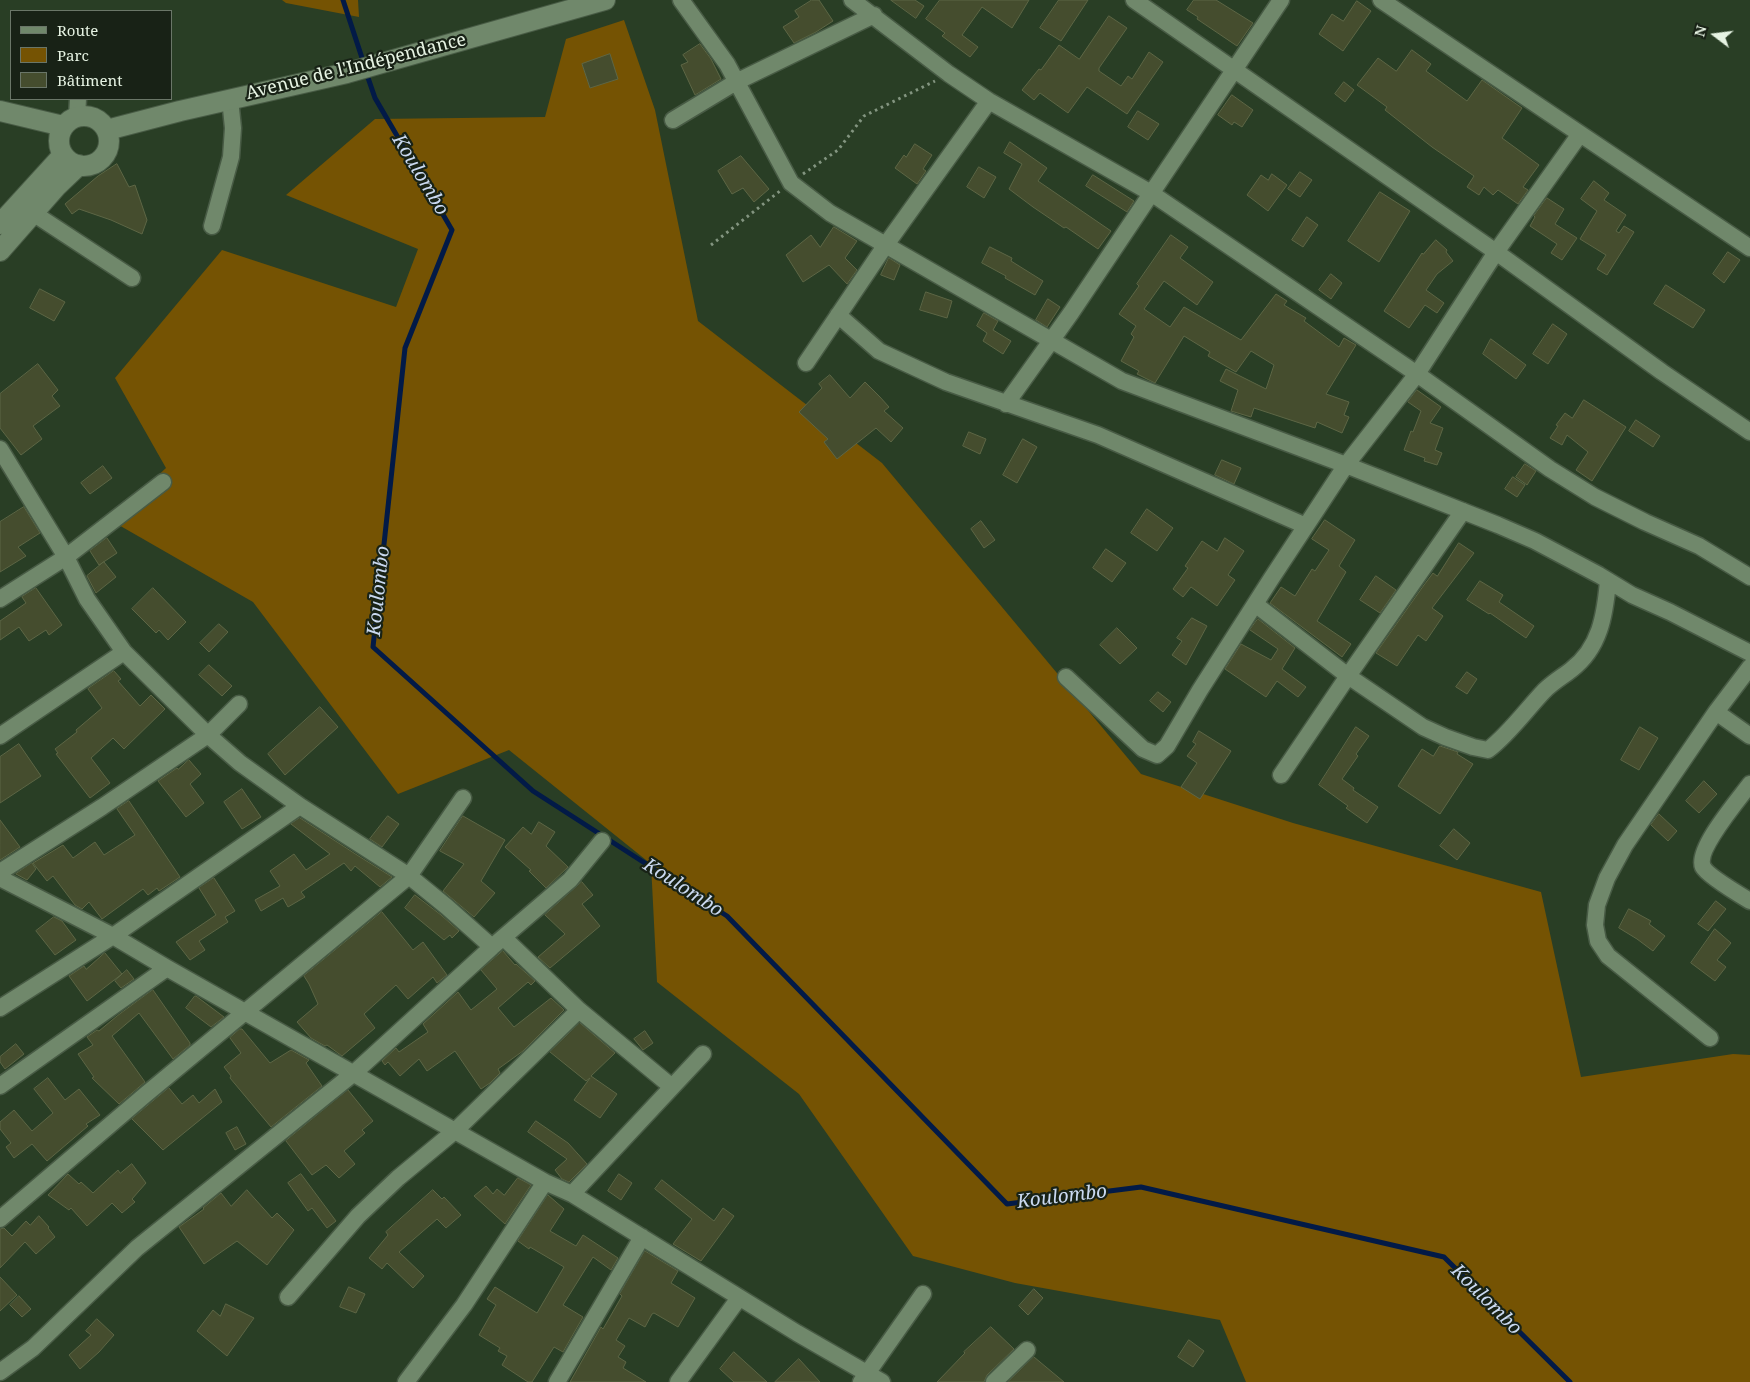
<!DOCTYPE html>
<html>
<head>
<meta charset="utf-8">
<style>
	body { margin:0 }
	#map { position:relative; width:1750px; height:1382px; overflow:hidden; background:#293e25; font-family:"Noto Serif",serif }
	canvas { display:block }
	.legend { position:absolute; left:10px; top:10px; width:162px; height:90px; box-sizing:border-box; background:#182216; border:1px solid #6a7668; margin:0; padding:6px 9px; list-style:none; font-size:15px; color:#e6f3e3 }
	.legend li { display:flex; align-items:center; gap:10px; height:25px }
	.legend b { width:25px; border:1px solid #6a7668 }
	.north { position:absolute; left:1690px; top:10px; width:50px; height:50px; -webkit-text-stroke:4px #182216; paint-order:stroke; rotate:285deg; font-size:14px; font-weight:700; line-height:20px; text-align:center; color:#e6f3e3 }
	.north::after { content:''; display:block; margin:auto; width:18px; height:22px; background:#e6f3e3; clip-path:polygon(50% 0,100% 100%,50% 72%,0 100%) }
</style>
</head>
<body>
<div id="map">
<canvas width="1750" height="1382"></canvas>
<ul class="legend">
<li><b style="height:6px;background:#70886b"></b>Route</li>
<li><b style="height:14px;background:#755303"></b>Parc</li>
<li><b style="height:14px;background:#454d2e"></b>Bâtiment</li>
</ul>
<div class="north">N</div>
</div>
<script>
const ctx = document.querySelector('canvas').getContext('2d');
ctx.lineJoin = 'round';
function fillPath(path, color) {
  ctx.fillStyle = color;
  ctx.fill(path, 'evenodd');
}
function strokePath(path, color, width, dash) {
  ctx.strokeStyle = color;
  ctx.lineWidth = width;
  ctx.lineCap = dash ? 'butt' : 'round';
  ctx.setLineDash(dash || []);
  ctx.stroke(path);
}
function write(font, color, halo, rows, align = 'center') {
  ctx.font = font + ' "Noto Serif",serif';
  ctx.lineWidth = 4.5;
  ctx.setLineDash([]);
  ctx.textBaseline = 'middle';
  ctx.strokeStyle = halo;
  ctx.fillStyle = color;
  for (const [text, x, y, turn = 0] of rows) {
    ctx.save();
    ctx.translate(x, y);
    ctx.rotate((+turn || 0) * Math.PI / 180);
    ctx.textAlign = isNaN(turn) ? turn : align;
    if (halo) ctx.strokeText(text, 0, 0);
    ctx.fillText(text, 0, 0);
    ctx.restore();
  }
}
const green = new Path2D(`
	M 282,0 L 358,0 L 359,17 L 286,3 Z
	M 624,20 L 655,110 L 698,321 L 882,463 L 1141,774 L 1293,823 L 1541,892 L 1581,1077 L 1733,1054 L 1750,1055 L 1750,1382 L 1246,1382 L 1220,1320 L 1015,1283 L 913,1256 L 799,1094 L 657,982 L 651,864 L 509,750 L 398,794 L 253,602 L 110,520 L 166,468 L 115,378 L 222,250 L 396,307 L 418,249 L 286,195 L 375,119 L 545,117 L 566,39 Z`);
const stream = new Path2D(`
	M 343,0 L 364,64
	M 366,72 L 375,98 L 452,230 L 405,348 L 373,647 L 533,791 L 727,916 L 1007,1204 L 1141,1187 L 1444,1257 L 1570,1382`);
const building = new Path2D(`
	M 812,0 L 819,0 L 833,21 L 816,32 L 794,43 L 783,27 L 799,17 L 795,11 Z
	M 891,0 L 915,0 L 924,6 L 916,18 Z
	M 940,0 L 1029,0 L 1012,28 L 982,7 L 962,35 L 978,47 L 970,57 L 942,36 L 945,33 L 926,19 Z
	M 1059,0 L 1088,0 L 1061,41 L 1040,28 Z
	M 1194,0 L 1216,0 L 1253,23 L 1237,46 L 1197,19 L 1198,17 L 1187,10 Z
	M 1357,1 L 1371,11 L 1343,51 L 1319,34 L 1332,14 L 1343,21 Z
	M 1109,16 L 1127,28 L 1099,68 L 1099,71 L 1121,86 L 1128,76 L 1132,79 L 1149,52 L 1163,62 L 1127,114 L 1087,87 L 1068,113 L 1040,93 L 1034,100 L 1022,90 L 1039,69 L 1041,70 L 1059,45 L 1079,59 Z
	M 700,44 L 711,59 L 721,79 L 695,95 L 681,65 L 688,62 L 683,55 Z
	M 1412,50 L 1431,64 L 1426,71 L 1467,101 L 1482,80 L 1522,108 L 1502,138 L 1539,165 L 1523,187 L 1528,190 L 1518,204 L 1498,190 L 1493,195 L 1484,187 L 1479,195 L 1467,187 L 1474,176 L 1432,147 L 1385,110 L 1387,107 L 1357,85 L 1378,58 L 1396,71 Z
	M 610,54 L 618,79 L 590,88 L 582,64 Z
	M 1344,82 L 1354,90 L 1345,102 L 1335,94 Z
	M 1232,95 L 1253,110 L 1242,127 L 1234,122 L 1232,125 L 1218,115 Z
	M 1138,111 L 1159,124 L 1148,140 L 1128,127 Z
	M 1010,142 L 1047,168 L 1038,181 L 1111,231 L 1098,249 L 1066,227 L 1064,228 L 1033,207 L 1009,189 L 1022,164 L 1004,153 Z
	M 915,144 L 932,155 L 923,169 L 926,171 L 917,184 L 895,168 L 904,155 L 906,157 Z
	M 741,156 L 769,189 L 754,202 L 743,188 L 732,194 L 718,171 Z
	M 117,164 L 129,187 L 135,185 L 147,220 L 142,234 L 111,220 L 79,209 L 72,214 L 65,204 L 98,176 Z
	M 979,167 L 996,177 L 984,198 L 967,187 Z
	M 1300,172 L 1312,180 L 1300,197 L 1288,189 Z
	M 1272,174 L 1287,185 L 1268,211 L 1247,195 L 1261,175 L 1268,180 Z
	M 1093,175 L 1134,201 L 1127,212 L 1086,186 Z
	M 1594,181 L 1609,193 L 1604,200 L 1626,215 L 1616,231 L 1619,233 L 1624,226 L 1634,232 L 1607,275 L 1597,269 L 1606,255 L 1580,239 L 1597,211 L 1581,199 Z
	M 1380,192 L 1410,211 L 1379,262 L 1348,241 Z
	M 1547,198 L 1564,209 L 1555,224 L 1577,238 L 1562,260 L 1551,253 L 1557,244 L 1530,226 L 1535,217 L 1534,216 Z
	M 1307,217 L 1318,225 L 1303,247 L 1292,240 Z
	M 834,227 L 857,241 L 845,258 L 857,270 L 847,284 L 829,265 L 803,282 L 786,255 L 811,235 L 820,247 Z
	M 1171,235 L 1188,247 L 1180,258 L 1213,282 L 1197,305 L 1164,281 L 1144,309 L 1170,327 L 1184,307 L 1241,340 L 1276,294 L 1287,301 L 1284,305 L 1306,318 L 1304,321 L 1339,347 L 1344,338 L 1356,345 L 1326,394 L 1349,402 L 1344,415 L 1349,417 L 1342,433 L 1317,422 L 1315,428 L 1254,408 L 1251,417 L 1231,411 L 1238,390 L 1220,381 L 1226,369 L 1266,389 L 1274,365 L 1251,351 L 1236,372 L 1208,356 L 1210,352 L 1184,336 L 1155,383 L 1137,374 L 1139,371 L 1121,361 L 1134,337 L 1131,334 L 1136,326 L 1119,314 L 1139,286 L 1137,284 Z
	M 1436,240 L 1447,250 L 1446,252 L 1453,261 L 1437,274 L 1426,290 L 1444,303 L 1437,313 L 1425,305 L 1409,328 L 1384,311 L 1422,253 L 1423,254 Z
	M 990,247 L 1012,258 L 1011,261 L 1043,281 L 1035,295 L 1005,278 L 1006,276 L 982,263 Z
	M 1728,252 L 1740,260 L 1724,283 L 1713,274 Z
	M 889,258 L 900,265 L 894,280 L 881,275 Z
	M 1331,274 L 1342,283 L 1331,299 L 1319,290 Z
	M 1666,285 L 1705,310 L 1693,328 L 1654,304 Z
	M 40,289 L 65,302 L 54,321 L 30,308 Z
	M 926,292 L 952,301 L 947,318 L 920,310 Z
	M 1048,299 L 1060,307 L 1047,327 L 1036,320 Z
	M 984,313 L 998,321 L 993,330 L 1011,341 L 1003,354 L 983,341 L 987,333 L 977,326 Z
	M 1553,324 L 1567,334 L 1548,364 L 1533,354 Z
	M 1491,339 L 1526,365 L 1516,379 L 1483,354 Z
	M 38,364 L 58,390 L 52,396 L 60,406 L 33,426 L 42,439 L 21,455 L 0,428 L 0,394 Z
	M 830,375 L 850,398 L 865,382 L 880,397 L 889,407 L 884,411 L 903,428 L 891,442 L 876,428 L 837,459 L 824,442 L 828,439 L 799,412 L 822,388 L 819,384 Z
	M 1417,390 L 1441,407 L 1430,423 L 1443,428 L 1435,450 L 1442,453 L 1437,465 L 1424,461 L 1425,458 L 1404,450 L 1411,431 L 1413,432 L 1421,411 L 1408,402 Z
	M 1584,400 L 1626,427 L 1592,481 L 1576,470 L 1588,452 L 1567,435 L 1562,445 L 1550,438 L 1558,426 L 1556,425 L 1565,413 L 1572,418 Z
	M 1636,420 L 1660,436 L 1653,447 L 1629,431 Z
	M 969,432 L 986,439 L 980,454 L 963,446 Z
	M 1023,439 L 1037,447 L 1017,483 L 1003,475 Z
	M 1222,460 L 1241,468 L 1234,484 L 1215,475 Z
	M 1525,464 L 1536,471 L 1527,485 L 1516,477 Z
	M 103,466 L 112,478 L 90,494 L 81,483 Z
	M 1513,477 L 1525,485 L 1517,497 L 1505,489 Z
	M 24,507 L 40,533 L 18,547 L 26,556 L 0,572 L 0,522 Z
	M 1147,509 L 1173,528 L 1157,551 L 1131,533 Z
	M 1325,520 L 1355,540 L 1339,566 L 1346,572 L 1317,621 L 1351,644 L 1342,657 L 1270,603 L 1281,587 L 1295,596 L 1312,569 L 1315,571 L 1329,550 L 1312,539 Z
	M 981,521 L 995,540 L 984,548 L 971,529 Z
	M 107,538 L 117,553 L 99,565 L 90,551 Z
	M 1225,538 L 1244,551 L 1228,575 L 1235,580 L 1217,606 L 1191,587 L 1183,597 L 1173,589 L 1188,568 L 1185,566 L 1202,541 L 1217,551 Z
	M 1459,543 L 1474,553 L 1432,608 L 1443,616 L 1426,641 L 1418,635 L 1397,666 L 1376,653 L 1424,585 L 1433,573 L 1437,576 Z
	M 1106,549 L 1126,563 L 1112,582 L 1093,568 Z
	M 104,562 L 116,577 L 96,593 L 87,576 Z
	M 1376,576 L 1396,590 L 1380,613 L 1360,600 Z
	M 1480,581 L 1503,595 L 1499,602 L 1534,626 L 1526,638 L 1490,613 L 1489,614 L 1467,600 Z
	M 36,588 L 62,625 L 49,635 L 46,630 L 29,641 L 19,627 L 0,640 L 0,621 L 26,603 L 22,597 Z
	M 153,588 L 186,622 L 168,640 L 159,630 L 156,633 L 132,609 Z
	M 1192,618 L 1207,626 L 1186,665 L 1172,655 L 1182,641 L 1177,638 Z
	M 1258,619 L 1295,648 L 1282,669 L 1306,687 L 1298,697 L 1277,681 L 1266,697 L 1225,669 L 1241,644 L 1271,660 L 1278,649 L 1250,630 Z
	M 219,624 L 228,632 L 209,652 L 200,643 Z
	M 1117,628 L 1137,648 L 1120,664 L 1100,645 Z
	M 209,665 L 232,686 L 222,696 L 199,675 Z
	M 114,671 L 121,679 L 118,681 L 140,706 L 151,695 L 165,709 L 124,749 L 113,738 L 91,758 L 110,783 L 90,798 L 56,754 L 58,753 L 55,749 L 77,732 L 76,730 L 102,708 L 88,689 Z
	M 1467,672 L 1477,679 L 1467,694 L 1456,687 Z
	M 1158,692 L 1171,702 L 1163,712 L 1150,701 Z
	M 320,707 L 338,727 L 285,775 L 268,754 Z
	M 1356,727 L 1369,736 L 1356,754 L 1358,756 L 1342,779 L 1354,788 L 1353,790 L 1378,807 L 1367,823 L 1346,808 L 1348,806 L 1319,785 Z
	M 1640,727 L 1658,738 L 1639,770 L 1621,760 Z
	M 1199,731 L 1231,751 L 1200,799 L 1181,787 L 1197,763 L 1187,756 L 1196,744 L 1193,742 Z
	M 19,744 L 41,776 L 0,803 L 0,757 Z
	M 1440,746 L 1458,752 L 1457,754 L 1473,764 L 1440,814 L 1398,786 L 1422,749 L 1433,756 Z
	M 189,760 L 201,774 L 190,784 L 204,803 L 186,817 L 158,781 L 177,768 L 178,769 Z
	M 1704,781 L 1717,794 L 1699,813 L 1686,801 Z
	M 242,789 L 261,817 L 242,829 L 224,802 Z
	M 129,801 L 180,877 L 159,891 L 157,888 L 148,895 L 143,889 L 102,919 L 89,902 L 82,909 L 75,905 L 53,876 L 47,881 L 33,863 L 63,845 L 73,858 L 95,842 L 104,855 L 135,835 L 117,809 Z
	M 1659,814 L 1677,831 L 1668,841 L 1651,825 Z
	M 388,816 L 399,824 L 382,847 L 370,839 Z
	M 463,816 L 505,840 L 481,881 L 495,893 L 474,917 L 443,891 L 464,864 L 440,851 Z
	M 300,818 L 357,855 L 392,877 L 380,887 L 355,866 L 351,871 L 344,863 L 301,892 L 305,897 L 288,907 L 283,898 L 261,911 L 255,900 L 280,886 L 270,871 L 294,854 L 306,870 L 330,854 L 291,824 Z
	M 0,820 L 20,847 L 0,860 Z
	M 539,822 L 555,832 L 546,846 L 568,867 L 546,888 L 529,871 L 531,870 L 505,847 L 523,827 L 531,834 Z
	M 1454,829 L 1470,843 L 1457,860 L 1440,846 Z
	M 32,863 L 36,869 L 27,880 L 16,874 Z
	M 214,878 L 235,911 L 225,917 L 228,922 L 199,941 L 205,950 L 190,960 L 176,942 L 216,915 L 199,888 Z
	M 582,882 L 593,895 L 582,904 L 600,926 L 550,968 L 538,957 L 565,934 L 545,915 Z
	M 415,895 L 441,915 L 459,931 L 452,938 L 450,935 L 444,940 L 405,908 Z
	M 1716,901 L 1726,909 L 1708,931 L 1698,924 Z
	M 1629,909 L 1651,921 L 1649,924 L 1665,936 L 1653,951 L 1637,939 L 1619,928 Z
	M 382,912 L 413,950 L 423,942 L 447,975 L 437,983 L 433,977 L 408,999 L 396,985 L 364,1014 L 375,1028 L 342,1056 L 327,1045 L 325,1046 L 311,1038 L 297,1022 L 318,1004 L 309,984 L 304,976 Z
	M 54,917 L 62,921 L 76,940 L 55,955 L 36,931 Z
	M 1715,929 L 1731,943 L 1717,960 L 1726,967 L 1715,981 L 1691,963 Z
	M 503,951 L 515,965 L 516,964 L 535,981 L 531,985 L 528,982 L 498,1008 L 514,1027 L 551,998 L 564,1010 L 523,1051 L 498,1069 L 500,1073 L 490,1083 L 481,1089 L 455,1051 L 427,1071 L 419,1059 L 400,1076 L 388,1062 L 385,1065 L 382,1061 L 396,1048 L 399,1052 L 428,1032 L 423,1024 L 458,992 L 471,1010 L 497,989 L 481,970 Z
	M 105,953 L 122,974 L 87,1001 L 69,976 L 84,966 L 86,969 Z
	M 127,970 L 134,979 L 121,988 L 115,981 Z
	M 153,990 L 190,1043 L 190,1045 L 173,1059 L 139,1013 L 112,1036 L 145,1082 L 119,1104 L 92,1078 L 94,1077 L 78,1054 L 93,1045 L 87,1037 L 97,1030 L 99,1031 L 117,1016 Z
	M 195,996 L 196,996 L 224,1017 L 211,1027 L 186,1008 Z
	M 580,1023 L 615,1053 L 591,1076 L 617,1094 L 600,1118 L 574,1100 L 590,1078 L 586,1081 L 550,1052 Z
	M 240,1029 L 242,1029 L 270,1063 L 291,1050 L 309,1060 L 306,1063 L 322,1086 L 271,1127 L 230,1078 L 231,1076 L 224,1067 L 241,1053 L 230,1038 Z
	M 645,1031 L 653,1043 L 643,1050 L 634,1039 Z
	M 16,1044 L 24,1054 L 5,1069 L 0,1062 L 0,1057 Z
	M 48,1078 L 65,1100 L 79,1089 L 100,1115 L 86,1124 L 88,1126 L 47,1161 L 32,1144 L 14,1158 L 6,1147 L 11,1143 L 0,1129 L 0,1122 L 14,1110 L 32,1131 L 53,1113 L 34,1089 Z
	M 169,1088 L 182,1104 L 193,1095 L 199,1103 L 215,1089 L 222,1102 L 163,1150 L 132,1119 Z
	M 348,1090 L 373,1121 L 362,1130 L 365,1133 L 344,1151 L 355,1164 L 339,1178 L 326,1165 L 312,1175 L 286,1141 Z
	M 536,1121 L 568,1143 L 587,1164 L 569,1182 L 562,1179 L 555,1170 L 567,1159 L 528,1132 Z
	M 237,1127 L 246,1144 L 235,1150 L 226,1133 Z
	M 132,1164 L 146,1183 L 132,1199 L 135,1202 L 122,1213 L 112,1203 L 87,1226 L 71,1208 L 69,1210 L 48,1195 L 68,1174 L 79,1184 L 81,1182 L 93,1193 L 118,1170 L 120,1173 Z
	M 301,1174 L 336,1221 L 327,1228 L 312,1208 L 308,1211 L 288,1183 Z
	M 619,1174 L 632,1183 L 621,1200 L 608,1191 Z
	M 518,1178 L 531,1185 L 505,1224 L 474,1196 L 486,1186 L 493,1194 L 497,1189 L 504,1195 Z
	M 662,1180 L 714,1221 L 723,1208 L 734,1216 L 701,1261 L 673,1244 L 692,1219 L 655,1189 Z
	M 247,1190 L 272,1218 L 277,1213 L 294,1230 L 267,1265 L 237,1241 L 204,1264 L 179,1227 L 204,1209 L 203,1208 L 221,1193 L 231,1206 Z
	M 433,1190 L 442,1199 L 444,1197 L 461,1215 L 446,1228 L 437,1219 L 399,1252 L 424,1276 L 413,1288 L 387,1263 L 382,1269 L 369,1258 L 388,1235 L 386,1232 Z
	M 548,1195 L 564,1209 L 550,1231 L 576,1246 L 583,1235 L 618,1258 L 611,1270 L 593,1257 L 563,1305 L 583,1317 L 563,1352 L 554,1347 L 532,1382 L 528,1382 L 502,1365 L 507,1356 L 498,1351 L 500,1348 L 479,1335 L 496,1305 L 487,1299 L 495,1287 L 537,1313 L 564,1267 L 530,1247 L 529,1249 L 518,1241 Z
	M 39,1216 L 49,1227 L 48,1228 L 55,1237 L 36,1254 L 25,1242 L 0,1268 L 0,1229 L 4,1228 L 12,1236 L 26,1221 L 30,1225 Z
	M 645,1251 L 678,1271 L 671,1283 L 695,1298 L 678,1327 L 654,1313 L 652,1314 L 645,1327 L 629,1318 L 616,1340 L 625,1346 L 618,1357 L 626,1362 L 623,1368 L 646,1382 L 570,1382 L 601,1327 L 603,1329 L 622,1296 L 620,1294 Z
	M 0,1277 L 17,1295 L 0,1311 Z
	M 349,1287 L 365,1294 L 356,1313 L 340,1307 Z
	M 1034,1289 L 1043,1298 L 1028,1315 L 1019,1306 Z
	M 19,1296 L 31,1309 L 22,1317 L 10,1305 Z
	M 226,1304 L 254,1318 L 227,1356 L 197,1331 L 213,1310 L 220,1316 Z
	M 97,1319 L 114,1335 L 99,1352 L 80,1369 L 69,1355 L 91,1335 L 86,1331 Z
	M 991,1327 L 1014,1349 L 987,1375 L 984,1382 L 937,1382 L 965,1353 L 964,1352 Z
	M 1189,1340 L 1204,1351 L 1193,1367 L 1178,1357 Z
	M 734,1352 L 767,1382 L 734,1382 L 720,1369 Z
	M 1034,1357 L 1064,1382 L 1008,1382 Z
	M 799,1359 L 820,1382 L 775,1382 Z`);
const path = new Path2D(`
	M 803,174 L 838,150 L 864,116 L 935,81
	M 711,245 L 780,191`);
const minor = new Path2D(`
	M 681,0 L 727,64 L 791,183 L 830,213 L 1122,381 L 1346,465 L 1498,525 L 1535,541 L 1599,575 L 1632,595 L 1670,612 L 1750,653
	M 852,0 L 949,74 L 989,101 L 1151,193 L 1417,374 L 1550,469 L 1595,497 L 1645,522 L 1699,546 L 1750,577
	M 1134,0 L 1496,252 L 1662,372 L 1750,432
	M 1381,0 L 1750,248
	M 77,116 L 78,99
	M 673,120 L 736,82 L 874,15
	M 33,213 L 132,278
	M 212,226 L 231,157 L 233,128 L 230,99
	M 838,315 L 879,351 L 946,382 L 1098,435 L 1306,526
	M 806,363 L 885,246 L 989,101
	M 1006,404 L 1071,313 L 1281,0
	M 0,449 L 66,557 L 87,599 L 124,652 L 208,735 L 240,763 L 300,806 L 409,876 L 447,907 L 492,947
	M 0,599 L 66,557 L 163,482
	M 1255,604 L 1348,676 L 1423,727 L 1445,737 L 1473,747 L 1488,750 C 1509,734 1526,710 1544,691 C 1553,682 1562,677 1571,670 C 1600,648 1605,615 1608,581
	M 1066,677 L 1143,749 L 1157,755 L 1167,746 L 1200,690 L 1271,579 L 1346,465 L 1417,374 L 1496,252 L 1580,134
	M 1716,712 L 1750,736
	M 0,736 L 124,652
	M 1281,775 L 1348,676 L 1463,511
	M 1750,784 C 1739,799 1695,850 1703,867 C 1707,875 1740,895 1750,901
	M 0,872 L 102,807 L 208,735 L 239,704
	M 0,878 L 113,936 L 167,968 L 545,1182 L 572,1194 L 797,1333 L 882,1382
	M 504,938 L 579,1010 L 672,1087
	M 0,1008 L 113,936 L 300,806
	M 1710,1038 L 1608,956 L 1598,941 L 1595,925 L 1597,905 L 1607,878 L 1625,845 L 1716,712 L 1750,667
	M 0,1086 L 167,968
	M 572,1194 L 703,1054
	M 0,1219 L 145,1095 L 409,876 L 463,798
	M 288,1297 L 358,1216 L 398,1178 L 456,1130 L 579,1010
	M 0,1372 L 33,1348 L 137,1248 L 354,1073 L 492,947 L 570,880 L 602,841
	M 406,1382 L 464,1305 L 545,1182
	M 557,1382 L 642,1237
	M 678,1382 L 739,1298
	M 861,1382 L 923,1294
	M 994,1382 L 1027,1350`);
const tertiary = new Path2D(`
	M 0,111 L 63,126
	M59 141a25 25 0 1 1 50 0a25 25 0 1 1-50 0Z
	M 107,130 L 180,111 L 347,73 L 605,0
	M 0,224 L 63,155
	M 0,251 L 57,186 L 79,165`);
const streetNames = [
	["Avenue de l'Indépendance",356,67,-14]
];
const waterNames = [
	["Koulombo",420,175,59],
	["Koulombo",379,591,-84],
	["Koulombo",683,888,33],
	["Koulombo",1062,1197,-7],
	["Koulombo",1486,1300,45]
];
fillPath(green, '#755303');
strokePath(stream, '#021a47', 5);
fillPath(building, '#454d2e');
strokePath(building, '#5d6645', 1);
strokePath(minor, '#485b45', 19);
strokePath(tertiary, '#485b45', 22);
strokePath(path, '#839580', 3, [2.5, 4]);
strokePath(minor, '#70886b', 16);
strokePath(tertiary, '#70886b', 20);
write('18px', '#e6f3e3', '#182216', streetNames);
write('italic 19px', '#cad9f0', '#182216', waterNames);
</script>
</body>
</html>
